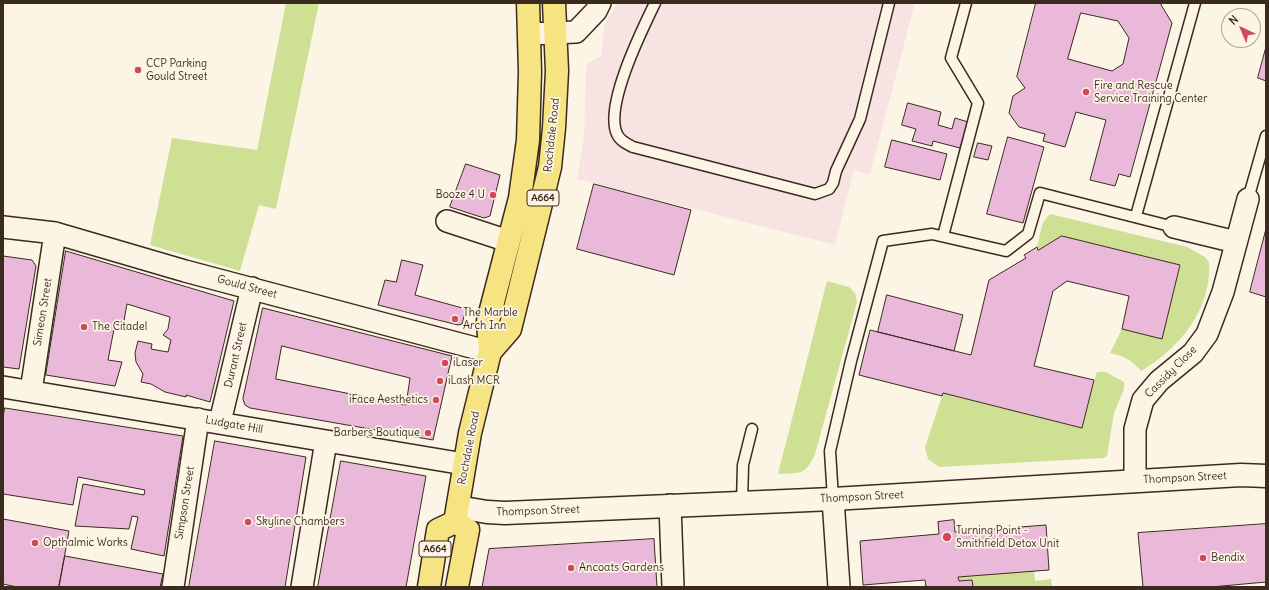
<!DOCTYPE html>
<html>
<head>
<meta charset="utf-8">
<style>
	body { margin:0 }
	#map { position:relative; width:1269px; height:590px; overflow:hidden; background:#fcf5e5; font-family:Delius,sans-serif }
	canvas { display:block }
	.frame { position:absolute; inset:0; border:4px solid #3b2a1e; pointer-events:none }
	.north { position:absolute; left:1221px; top:8px; width:40px; height:40px; box-sizing:border-box; background:#fcf5e5; border:1px solid #afa495; border-radius:50%; rotate:316deg; font-size:11px; font-weight:700; line-height:16px; text-align:center; color:#3b2a1e }
	.north::after { content:''; display:block; margin:auto; width:14px; height:18px; background:#d1495b; clip-path:polygon(50% 0,100% 100%,50% 72%,0 100%) }
</style>
</head>
<body>
<div id="map">
<canvas width="1269" height="590"></canvas>
<div class="frame"></div>
<div class="north">N</div>
</div>
<script>
const ctx = document.querySelector('canvas').getContext('2d');
ctx.lineJoin = 'round';
function fillPath(path, color) {
  ctx.fillStyle = color;
  ctx.fill(path, 'evenodd');
}
function strokePath(path, color, width, dash) {
  ctx.strokeStyle = color;
  ctx.lineWidth = width;
  ctx.lineCap = dash ? 'butt' : 'round';
  ctx.setLineDash(dash || []);
  ctx.stroke(path);
}
function write(font, color, halo, rows, align = 'center') {
  ctx.font = font + ' Delius,sans-serif';
  ctx.lineWidth = 3.5;
  ctx.setLineDash([]);
  ctx.textBaseline = 'middle';
  ctx.strokeStyle = halo;
  ctx.fillStyle = color;
  for (const [text, x, y, turn = 0] of rows) {
    ctx.save();
    ctx.translate(x, y);
    ctx.rotate((+turn || 0) * Math.PI / 180);
    ctx.textAlign = isNaN(turn) ? turn : align;
    if (halo) ctx.strokeText(text, 0, 0);
    ctx.fillText(text, 0, 0);
    ctx.restore();
  }
}
const built = new Path2D(`
	M 617,3 L 915,3 L 870,174 L 854,170 L 835,245 L 577,179 L 584,138 L 586,68 L 588,63 L 601,56 L 604,26 Z`);
const green = new Path2D(`
	M 286,3 L 319,3 L 276,209 L 259,205 L 240,271 L 150,245 L 172,138 L 257,150 Z
	M 1050,214 L 1187,247 L 1205,257 L 1209,262 C 1212,309 1180,348 1141,371 C 1132,360 1124,356 1110,353 L 1122,329 L 1162,339 L 1180,265 L 1062,236 L 1038,250 L 1037,247 L 1043,222 Z
	M 827,281 L 849,287 L 855,293 L 857,302 L 815,454 C 805,476 800,473 778,474 Z
	M 1097,372 L 1106,372 L 1124,382 L 1124,389 L 1114,413 L 1107,456 L 1103,458 L 939,467 L 928,459 L 925,447 L 943,393 L 1081,428 Z
	M 1034,571 L 1035,581 L 1051,579 L 1052,587 L 973,587 L 972,580 L 959,581 L 958,577 Z`);
const building = new Path2D(`
	M 1036,3 L 1160,3 L 1172,23 L 1130,177 L 1119,174 L 1115,186 L 1090,180 L 1106,120 L 1076,112 L 1065,147 L 1043,141 L 1045,134 L 1019,127 L 1009,113 L 1013,96 L 1025,88 L 1017,77 ZM 1081,13 L 1118,21 L 1129,38 L 1123,64 L 1112,71 L 1068,59 Z
	M 1266,47 L 1266,81 L 1258,78 Z
	M 908,103 L 941,112 L 938,125 L 952,129 L 955,118 L 968,122 L 960,148 L 933,141 L 932,146 L 912,141 L 916,129 L 902,125 Z
	M 1008,137 L 1044,147 L 1023,223 L 987,214 Z
	M 892,140 L 947,154 L 940,180 L 885,167 Z
	M 978,143 L 992,146 L 988,160 L 974,157 Z
	M 466,164 L 500,175 L 490,216 L 484,218 L 450,207 Z
	M 594,184 L 691,210 L 674,275 L 577,249 Z
	M 1266,229 L 1266,297 L 1250,292 Z
	M 1062,236 L 1180,265 L 1162,339 L 1122,329 L 1129,296 L 1067,281 L 1053,291 L 1034,366 L 1094,380 L 1082,428 L 943,393 L 942,396 L 859,375 L 870,330 L 971,355 L 989,280 L 1026,258 L 1024,255 L 1037,247 L 1038,250 Z
	M 66,251 L 234,301 L 210,402 L 186,395 L 186,397 L 165,392 L 151,384 L 141,382 L 143,374 L 136,362 L 135,353 L 138,341 L 152,344 L 151,349 L 168,352 L 171,340 L 163,335 L 168,329 L 170,317 L 127,304 L 123,326 L 115,324 L 108,360 L 122,362 L 115,386 L 46,375 Z
	M 3,256 L 32,260 L 36,266 L 19,369 L 3,367 Z
	M 402,260 L 423,265 L 415,295 L 466,309 L 462,324 L 458,325 L 378,305 L 385,280 L 396,282 Z
	M 887,295 L 963,315 L 954,351 L 878,332 Z
	M 263,308 L 452,356 L 433,440 L 250,408 L 245,405 L 243,399 ZM 282,346 L 410,378 L 406,405 L 276,379 Z
	M 5,408 L 183,436 L 164,556 L 131,549 L 138,517 L 132,516 L 129,529 L 75,526 L 83,484 L 144,495 L 145,490 L 78,477 L 73,505 L 3,494 L 3,417 Z
	M 215,441 L 306,457 L 285,587 L 189,587 Z
	M 341,461 L 426,476 L 406,587 L 318,587 Z
	M 3,519 L 69,531 L 59,587 L 17,587 L 3,584 Z
	M 954,520 L 955,532 L 1046,525 L 1049,570 L 958,577 L 959,581 L 972,580 L 973,587 L 922,587 L 926,586 L 925,580 L 863,585 L 860,541 L 939,534 L 938,522 Z
	M 1266,524 L 1266,582 L 1211,587 L 1143,587 L 1138,533 Z
	M 654,539 L 657,587 L 482,587 L 489,549 Z
	M 65,556 L 163,574 L 160,587 L 59,587 Z`);
const service = new Path2D(`
	M 655,3 C 642,30 604,106 617,134 C 620,141 627,144 633,147 L 815,194 L 829,189 L 833,183 L 836,171 L 860,119 L 889,3
	M 1248,199 L 1266,136
	M 1136,216 L 1195,3
	M 943,236 L 978,103 L 951,58 L 966,3
	M 833,499 L 830,451 L 851,361 L 883,241 L 932,234 L 1006,251 L 1028,234 L 1040,193 L 1174,227
	M 742,503 L 743,465 L 752,429`);
const minor = new Path2D(`
	M 530,34 L 576,32 L 596,11 L 600,3
	M 447,221 L 508,241
	M 3,227 L 55,233 L 185,271 L 490,352
	M 1174,227 L 1236,242
	M 3,387 L 464,464
	M 31,391 L 55,233
	M 220,422 L 252,288
	M 1135,481 L 1135,429 L 1143,400 L 1159,381 L 1193,353 L 1207,334 L 1223,292 L 1248,199
	M 833,499 L 839,587
	M 670,505 L 673,587
	M 173,587 L 198,419
	M 302,587 L 326,441`);
const tertiary = new Path2D(`
	M 458,507 L 487,512 L 505,513 L 833,499 L 1241,475 L 1266,476`);
const trunk = new Path2D(`
	M 490,352 L 510,329 L 550,167 L 554,128 L 557,71 L 554,3
	M 455,522 L 470,433 L 490,352 L 488,321 L 520,198 L 528,140 L 530,72 L 528,3
	M 455,522 L 468,530 L 457,587
	M 429,587 L 438,530 L 455,522`);
const markers = [
	[138,70,4,"#d1495b"],
	[1086,92,4,"#d1495b"],
	[493,195,4,"#d1495b"],
	[455,319,4,"#d1495b"],
	[84,327,4,"#d1495b"],
	[445,363,4,"#d1495b"],
	[440,381,4,"#d1495b"],
	[436,400,4,"#d1495b"],
	[428,433,4,"#d1495b"],
	[248,522,4,"#d1495b"],
	[947,537,5,"#d1495b"],
	[35,543,4,"#d1495b"],
	[1203,558,4,"#d1495b"],
	[571,568,4,"#d1495b"]
];
const shields = [
	[543,198,32],
	[435,549,32]
];
const shieldNames = [
	["A664",543,198],
	["A664",435,549]
];
const poiNames = [
	["CCP Parking",146,64],
	["Gould Street",146,77],
	["Fire and Rescue",1094,86],
	["Service Training Center",1094,99],
	["Booze 4 U",485,195,"right"],
	["The Marble",463,313],
	["Arch Inn",463,326],
	["The Citadel",92,327],
	["iLaser",453,363],
	["iLash MCR",448,381],
	["iFace Aesthetics",428,400,"right"],
	["Barbers Boutique",420,433,"right"],
	["Skyline Chambers",256,522],
	["Turning Point -",956,531],
	["Smithfield Detox Unit",956,544],
	["Opthalmic Works",43,543],
	["Bendix",1211,558],
	["Ancoats Gardens",579,568]
];
const streetNames = [
	["Rochdale Road",552,135,-84],
	["Gould Street",247,287,15],
	["Simeon Street",43,312,-81],
	["Durant Street",236,355,-77],
	["Cassidy Close",1171,372,-45],
	["Ludgate Hill",234,425,10],
	["Rochdale Road",469,448,-79],
	["Thompson Street",1185,478,-3],
	["Thompson Street",862,497,-3],
	["Simpson Street",185,503,-81],
	["Thompson Street",538,511,-2]
];
fillPath(built, '#f7e3e2');
fillPath(green, '#cee094');
fillPath(building, '#eab9da');
strokePath(building, '#3b2a1e', 1);
strokePath(service, '#3b2a1e', 13);
strokePath(minor, '#3b2a1e', 24);
strokePath(tertiary, '#3b2a1e', 25);
strokePath(trunk, '#3b2a1e', 25);
strokePath(service, '#fcf5e5', 10);
strokePath(minor, '#fcf5e5', 21);
strokePath(tertiary, '#fcf5e5', 22);
strokePath(trunk, '#f6e381', 22);
for (const [x, y, r, color] of markers) {
  const dot = new Path2D();
  dot.arc(x, y, r, 0, 2 * Math.PI);
  ctx.fillStyle = color;
  ctx.fill(dot);
  strokePath(dot, '#fcf5e5', 1.5);
}
for (const [x, y, w] of shields) {
  const box = new Path2D();
  box.roundRect(x - w / 2, y - 8, w, 16, 3);
  ctx.fillStyle = '#fcf5e5';
  ctx.fill(box);
  strokePath(box, '#3b2a1e', 1);
}
write('bold 10px', '#3b2a1e', null, shieldNames);
write('11px', '#3b2a1e', '#fcf5e5', poiNames, 'left');
write('11px', '#3b2a1e', '#fcf5e5', streetNames);
</script>
</body>
</html>
